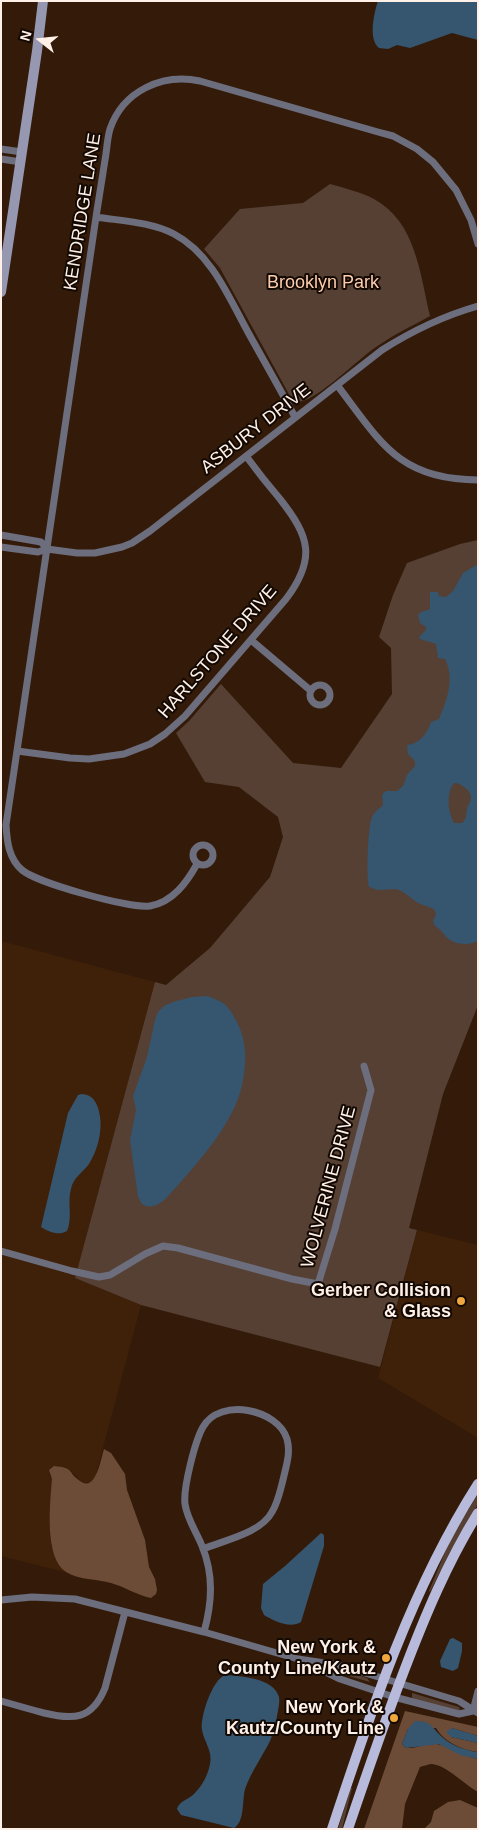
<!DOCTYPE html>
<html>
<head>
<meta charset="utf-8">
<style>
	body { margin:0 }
	#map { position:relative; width:479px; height:1830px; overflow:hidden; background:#341b09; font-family:Arial,sans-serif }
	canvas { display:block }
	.frame { position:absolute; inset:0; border:2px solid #fff0e8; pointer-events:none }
	.north { position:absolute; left:15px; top:15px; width:50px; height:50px; -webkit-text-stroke:4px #130903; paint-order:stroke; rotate:286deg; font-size:14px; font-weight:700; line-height:20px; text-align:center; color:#fff0e8 }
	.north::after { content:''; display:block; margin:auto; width:18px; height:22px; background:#fff0e8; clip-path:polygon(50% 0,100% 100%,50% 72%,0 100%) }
</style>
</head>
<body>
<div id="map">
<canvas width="479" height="1830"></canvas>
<div class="frame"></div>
<div class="north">N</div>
</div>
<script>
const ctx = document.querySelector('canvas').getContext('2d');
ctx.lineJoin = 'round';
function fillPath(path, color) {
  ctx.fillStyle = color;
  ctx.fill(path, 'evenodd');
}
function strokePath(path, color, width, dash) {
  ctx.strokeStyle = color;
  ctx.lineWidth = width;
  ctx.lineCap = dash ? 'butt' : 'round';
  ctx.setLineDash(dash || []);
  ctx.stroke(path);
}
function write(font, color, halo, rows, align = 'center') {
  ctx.font = font + ' Arial,sans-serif';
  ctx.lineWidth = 4;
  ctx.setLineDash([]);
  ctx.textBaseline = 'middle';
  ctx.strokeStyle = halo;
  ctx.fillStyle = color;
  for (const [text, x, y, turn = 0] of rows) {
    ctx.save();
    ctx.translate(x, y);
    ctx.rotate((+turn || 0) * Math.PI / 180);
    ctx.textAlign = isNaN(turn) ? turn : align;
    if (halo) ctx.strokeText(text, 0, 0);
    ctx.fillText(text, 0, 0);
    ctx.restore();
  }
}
const built = new Path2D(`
	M 1,941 L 155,982 L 75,1278 L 141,1305 L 95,1478 L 91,1482 L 83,1483 L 71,1471 L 49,1474 L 52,1479 L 51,1544 L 59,1566 L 65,1572 L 1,1556 Z
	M 417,1230 L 478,1245 L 478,1438 L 378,1378 Z`);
const green = new Path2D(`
	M 330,184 C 344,188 361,192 374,199 C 416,222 420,274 430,316 C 412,326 393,335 376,347 C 358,359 316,402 297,402 L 291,398 L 220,268 L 204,249 L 240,209 L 303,203 Z
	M 478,540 L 478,1005 L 443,1094 L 409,1228 L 417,1230 L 380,1367 L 141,1305 L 75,1278 L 155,982 L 166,985 L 210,948 L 270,877 L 283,837 L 278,817 L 239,787 L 205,782 L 176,733 L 189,721 L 221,684 L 293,763 L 341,768 L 392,694 L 391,648 L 379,637 L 393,595 L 407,563 L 460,544 Z
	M 478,1494 L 478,1504 L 450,1552 L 430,1592 L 429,1591 L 450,1540 Z
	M 338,1669 L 367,1678 L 370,1682 L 338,1673 L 336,1671 Z
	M 412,1693 L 459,1707 L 460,1709 L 459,1712 L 416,1700 L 412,1698 Z
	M 351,1788 L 352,1788 L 342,1829 L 338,1829 Z`);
const forest = new Path2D(`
	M 104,1449 L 111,1453 L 125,1474 L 127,1490 L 145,1540 L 149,1567 L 155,1579 L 157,1590 L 156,1594 L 151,1598 C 137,1595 125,1587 111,1583 C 98,1579 78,1580 66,1572 C 44,1558 50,1503 52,1479 L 49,1470 L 54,1466 C 75,1468 67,1472 80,1481 C 96,1493 101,1458 104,1449 Z
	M 405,1711 L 478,1727 L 478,1736 L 452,1728 L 451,1737 L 478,1743 L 478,1752 C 462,1750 444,1742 436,1728 L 408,1729 L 402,1744 L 406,1748 C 416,1749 427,1742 437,1744 C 452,1746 463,1757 478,1759 L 478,1792 C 465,1785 446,1765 432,1764 C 429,1764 424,1766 420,1767 L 405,1804 L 402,1829 L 364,1829 Z
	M 460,1800 L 478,1808 L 478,1829 L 424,1829 L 431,1822 L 434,1811 L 448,1802 Z`);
const water = new Path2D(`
	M 378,1 L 478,1 L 478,40 L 452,33 L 410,48 L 397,45 L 388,49 L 379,48 C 368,39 374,13 378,1 Z
	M 478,564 L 478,941 C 470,945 458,945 450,940 C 444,936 442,930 435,926 L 433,921 L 436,914 L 434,909 L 418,903 L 403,892 L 396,889 L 377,890 L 369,887 C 366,875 368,832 371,820 C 373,812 378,810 383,805 L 382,795 L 386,791 L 397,791 L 403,786 L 407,775 L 415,766 L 415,761 L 408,754 L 407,745 C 419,744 428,733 431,722 L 439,719 C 447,700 455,679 445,659 L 438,658 L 436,644 L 420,639 L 419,637 L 426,630 L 426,627 L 420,623 L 418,615 L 421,612 L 430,609 L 430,592 L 438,592 L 439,596 L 446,597 L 453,591 L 463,573 ZM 454,783 C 461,783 471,790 471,798 C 471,801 468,805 467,809 C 466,815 467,818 462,823 L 454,823 C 448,812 446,793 454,783 Z
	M 207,996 C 225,1002 228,1005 237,1022 C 247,1042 247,1063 242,1085 C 235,1120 202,1158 179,1184 C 173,1190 167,1199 160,1203 C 156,1206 151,1207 146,1206 L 142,1204 L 138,1197 L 130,1140 L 136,1110 L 133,1096 L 147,1057 L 155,1020 L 158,1012 L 164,1006 L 173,1002 L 192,997 Z
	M 82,1094 C 91,1095 95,1099 98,1108 C 104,1126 99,1148 89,1164 C 83,1172 73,1178 71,1189 C 67,1202 73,1218 67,1231 C 59,1236 49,1232 41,1227 L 68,1113 L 78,1095 Z
	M 321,1533 L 324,1535 L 324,1546 L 301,1622 C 290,1629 274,1621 264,1615 L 261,1608 L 263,1584 L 285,1566 Z
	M 453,1638 L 462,1643 L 462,1651 L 458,1668 L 453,1671 L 441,1667 L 440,1661 L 450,1639 Z
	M 225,1675 C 241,1676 274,1678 279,1697 C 280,1703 278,1710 277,1716 C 276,1724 273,1734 270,1741 C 262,1757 251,1772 245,1789 C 242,1800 245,1822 234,1828 L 181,1815 L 177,1809 C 179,1801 188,1800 194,1794 C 202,1786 208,1775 210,1764 C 213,1751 204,1742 202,1730 C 200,1717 212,1680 225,1675 Z
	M 415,1721 C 432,1721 431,1727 441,1736 C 450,1745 466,1751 478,1752 L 478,1759 L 460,1755 L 439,1744 L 406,1748 L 402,1744 L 408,1729 Z
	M 452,1728 L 478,1736 L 478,1743 L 451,1737 L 446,1732 Z`);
const street = new Path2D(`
	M 1,149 L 22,152
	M 1,159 L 21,162
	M 96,217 C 122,221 151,222 174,234 C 212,254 229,298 249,334 C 264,361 280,389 295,417
	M 337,385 C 380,441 398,480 478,480
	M 1,535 L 41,542 L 47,549
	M 1,547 L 38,552 L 47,549 L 77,553 L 95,553 L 122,547 L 132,543 L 150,531 L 382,350 C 412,331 443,316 478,306
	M 251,640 L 310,690
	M310 695a10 10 0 1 1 20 0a10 10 0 1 1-20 0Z
	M 17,751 L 70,758 L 89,759 L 124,754 L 150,744 L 165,734 L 185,716 L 286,599 C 317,558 309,536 280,499 C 268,485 257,471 246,456
	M193 855a10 10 0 1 1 20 0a10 10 0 1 1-20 0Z
	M 197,864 C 187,882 173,902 150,906 C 131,909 37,883 22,870 C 9,859 7,842 6,825 L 96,217 C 99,198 102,179 105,160 C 107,150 107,139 110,129 C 123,91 162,73 200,81 L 378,132 L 393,136 L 417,149 L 433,162 L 456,190 L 471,220 L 478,244
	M 1,1251 L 72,1271 L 99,1277 L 110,1275 L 145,1254 L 163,1246 L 178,1248 L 292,1279 L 318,1284 L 335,1229 L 371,1090 L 364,1066
	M 203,1549 C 225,1540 261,1533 272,1512 C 278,1502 280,1491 283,1480 C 286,1466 291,1453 287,1439 C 278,1409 220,1397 203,1427 C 195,1441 183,1488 185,1504 C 187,1519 197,1533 202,1546 C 214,1575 212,1603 204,1632
	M 1,1600 L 32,1597 L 75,1599 L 204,1632 L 298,1659 L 338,1665 L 459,1701 L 478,1713
	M 303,1661 L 340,1679 L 394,1697 L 459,1714 L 473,1711
	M 1,1701 C 15,1705 29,1709 44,1713 C 73,1720 92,1720 105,1688 L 125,1612
	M 473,1711 L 478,1691`);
const secondary = new Path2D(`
	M 1,292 L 37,51 L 43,1`);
const primary = new Path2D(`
	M 332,1829 C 371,1711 411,1589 478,1484
	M 348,1829 C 366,1776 384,1723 404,1671 C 425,1616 447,1563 478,1513`);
const markers = [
	[461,1301,5,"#efa73e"],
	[386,1658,5,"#efa73e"],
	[394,1718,5,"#efa73e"]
];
const streetNames = [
	["KENDRIDGE LANE",83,212,-81],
	["ASBURY DRIVE",256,429,-38],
	["HARLSTONE DRIVE",218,652,-49],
	["WOLVERINE DRIVE",329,1187,-75]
];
const parkNames = [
	["Brooklyn Park",323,283]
];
const poiNames = [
	["Gerber Collision",451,1291],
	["& Glass",451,1312],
	["New York &",376,1648],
	["County Line/Kautz",376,1669],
	["New York &",384,1708],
	["Kautz/County Line",384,1729]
];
fillPath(built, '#3f2009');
fillPath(green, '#554033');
fillPath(forest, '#6d4c37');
fillPath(water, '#36556e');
strokePath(street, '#6c6d7d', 7);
strokePath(secondary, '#9698b2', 10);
strokePath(primary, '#b7badb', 10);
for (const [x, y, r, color] of markers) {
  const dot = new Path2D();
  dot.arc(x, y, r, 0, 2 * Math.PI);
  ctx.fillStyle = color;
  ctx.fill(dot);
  strokePath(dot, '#130903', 2);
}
write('18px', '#fff0e8', '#130903', streetNames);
write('18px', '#fcccad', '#130903', parkNames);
write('bold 18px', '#fff0e8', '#130903', poiNames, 'right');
</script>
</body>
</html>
